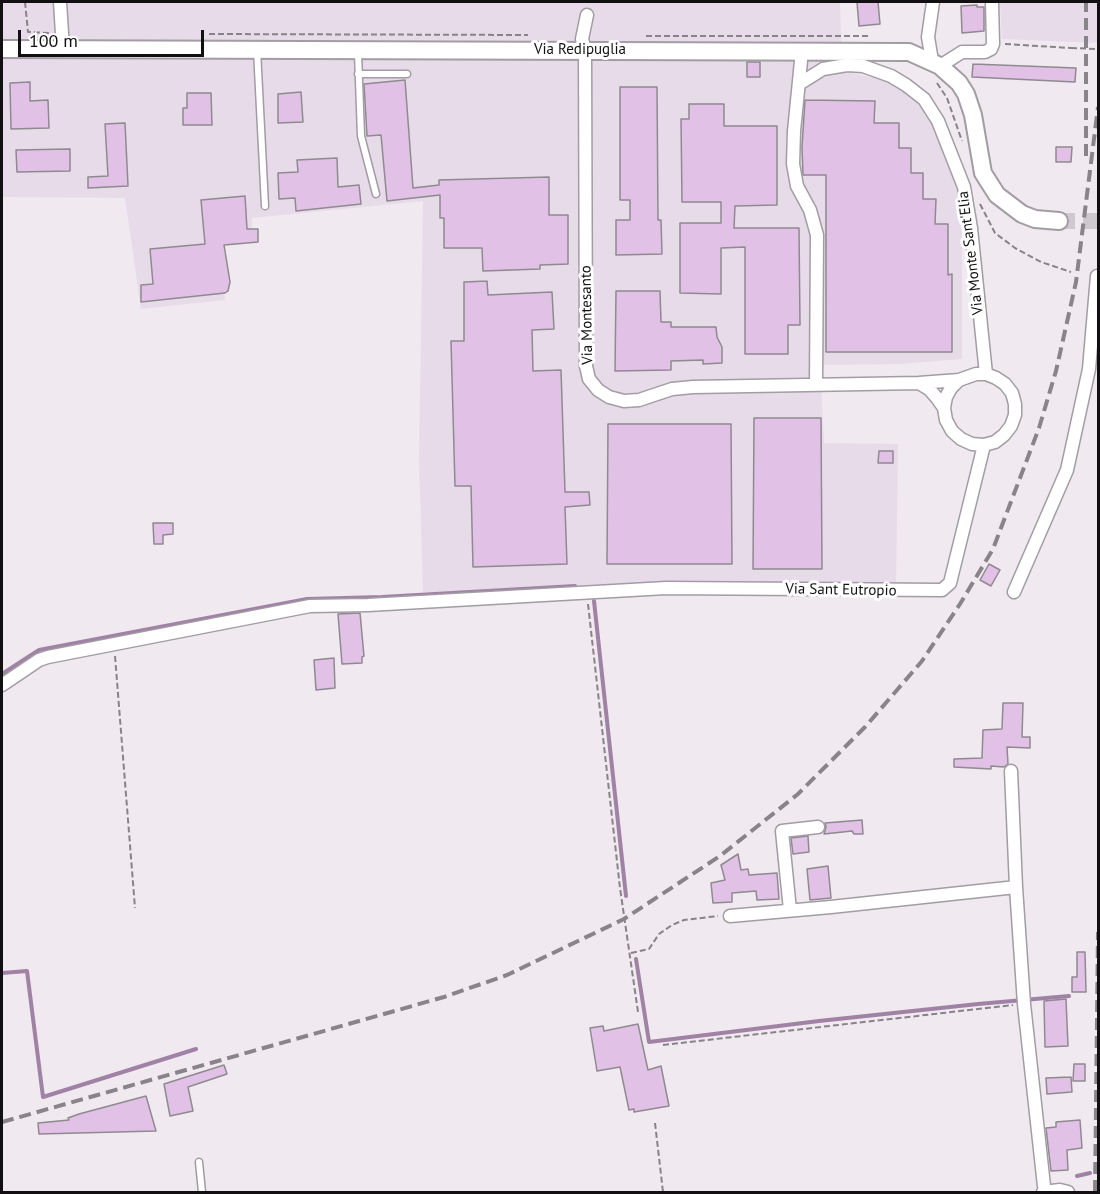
<!DOCTYPE html>
<style>
body{margin:0}
#map{position:relative;width:1100px;height:1194px;overflow:hidden;background:#f0e9f0;font-family:"PT Sans",sans-serif}
canvas{display:block}
.frame{position:absolute;inset:0;border:3px solid #110f12;pointer-events:none}
.scale{position:absolute;left:18px;top:30px;width:186px;height:27px;box-sizing:border-box;border:3px solid #110f12;border-top:0;padding-left:8px;font-size:18px;line-height:21px;white-space:nowrap;color:#110f12;-webkit-text-stroke:4px #fff;paint-order:stroke}
</style>
<div id="map">
<canvas width="1100" height="1194"></canvas>
<div class="frame"></div>
<div class="scale">100 m</div>
</div>
<script>
const ctx = document.querySelector('canvas').getContext('2d');
ctx.lineJoin = 'round';
function fill(path, color) { ctx.fillStyle = color; ctx.fill(path, 'evenodd'); }
const shape = rows => new Path2D(rows.map(r => 'M' + r).join(''));
function trace(path, color, width, dash) { ctx.strokeStyle = color; ctx.lineWidth = width; ctx.lineCap = dash ? 'butt' : 'round'; ctx.setLineDash(dash || []); ctx.stroke(path); }
function drawText(font, color, halo, rows, align = 'center') {
  ctx.font = font + ' "PT Sans",sans-serif'; ctx.lineWidth = 6; ctx.setLineDash([]); ctx.textBaseline = 'middle'; ctx.strokeStyle = halo; ctx.fillStyle = color; for (const [text, x, y, turn = 0] of rows) {
    ctx.save(); ctx.translate(x, y); ctx.rotate((+turn || 0) * Math.PI / 180); ctx.textAlign = isNaN(turn) ? turn : align; if (halo) ctx.strokeText(text, 0, 0); ctx.fillText(text, 0, 0); ctx.restore();
  }
}
const built = shape([
 [2,2,840,2,842,71,884,80,915,99,935,130,962,204,962,359,899,364,820,365,824,443,898,444,896,586,423,592,419,460,423,201,252,218,251,239,218,242,225,300,141,309,125,198,3,197,2,234],
 [1000,2,1098,2,1098,43,1002,39]
]);
const stream = shape([
 [594,601,626,896],
 [2,674,39,650,307,599,382,597,575,586],
 [636,959,649,1042,819,1021,978,1004,1069,996],
 [2,973,27,971,43,1097,196,1049],
 [1077,1176,1090,1173]
]);
const building = shape([
 [857,2,878,2,880,24,859,26,857,2],
 [977,5,977,7,984,7,984,31,962,33,961,6,977,5],
 [747,62,760,62,760,77,747,77,747,62],
 [973,64,1076,68,1075,82,972,77,973,64],
 [405,80,413,188,439,185,439,180,549,177,549,215,568,215,568,264,540,265,540,269,483,271,482,248,444,248,444,218,440,218,440,195,387,201,381,135,367,136,364,84,405,80],
 [30,82,30,101,48,100,49,128,11,129,10,83,30,82],
 [620,87,657,87,658,220,661,220,662,254,616,255,616,220,630,220,630,200,620,200,620,87],
 [301,92,303,122,278,123,278,94,301,92],
 [187,93,211,93,212,125,183,125,183,108,187,108,187,93],
 [805,100,875,101,874,123,899,123,899,148,911,148,911,173,923,173,923,199,936,199,935,224,948,224,948,275,952,274,952,352,826,352,826,175,803,175,802,147,805,100],
 [689,104,724,104,724,126,777,126,777,205,735,206,734,228,799,228,800,325,788,325,788,354,745,354,745,247,721,248,721,294,680,293,680,223,721,223,721,202,682,202,681,119,689,119,689,104],
 [125,123,128,186,88,188,88,177,108,176,105,124,125,123],
 [1056,147,1072,147,1071,162,1056,162,1056,147],
 [70,149,70,171,17,172,16,150,70,149],
 [337,158,338,187,359,185,361,204,296,211,295,198,279,199,278,173,298,172,297,160,337,158],
 [245,196,247,229,258,229,258,242,224,245,230,282,228,291,225,293,141,302,141,285,153,284,150,249,205,244,201,200,245,196],
 [487,281,488,295,552,292,554,329,532,330,533,371,561,370,565,492,589,492,590,505,565,507,567,564,473,567,471,486,455,486,451,341,464,341,464,282,487,281],
 [616,291,660,291,661,322,671,322,671,327,716,327,717,337,722,347,722,363,703,364,703,360,671,361,671,370,615,371,616,291],
 [754,418,821,418,822,569,753,569,754,418],
 [608,424,731,424,732,564,607,564,608,424],
 [879,451,893,451,893,463,878,463,879,451],
 [153,523,173,523,173,534,163,535,163,544,154,544,153,523],
 [989,564,1000,570,991,586,980,580,989,564],
 [360,613,364,656,362,657,362,663,342,664,338,614,360,613],
 [334,658,335,688,316,690,314,660,334,658],
 [1003,703,1023,703,1022,737,1030,737,1030,748,1007,747,1008,764,1004,767,991,766,991,769,954,767,954,759,982,758,983,730,1002,729,1003,703],
 [862,820,863,834,854,834,852,831,824,834,826,827,825,823,862,820],
 [808,836,809,852,793,854,791,838,808,836],
 [738,854,741,870,748,869,749,875,777,873,779,899,757,900,756,891,732,893,732,902,713,903,711,883,725,880,721,865,738,854],
 [828,866,831,898,810,900,807,869,828,866],
 [1077,952,1085,952,1086,992,1072,992,1072,977,1077,977,1077,952],
 [1066,999,1068,1046,1045,1047,1044,1001,1066,999],
 [638,1024,648,1070,661,1066,669,1106,634,1112,634,1109,629,1110,620,1067,597,1071,590,1028,603,1026,604,1031,638,1024],
 [1074,1064,1085,1064,1085,1081,1073,1081,1074,1064],
 [224,1065,227,1074,188,1087,193,1111,170,1116,164,1084,224,1065],
 [1071,1077,1072,1092,1047,1094,1046,1078,1071,1077],
 [146,1096,156,1131,39,1134,38,1123,69,1120,68,1118,79,1114,146,1096],
 [1080,1120,1082,1148,1067,1150,1068,1170,1051,1171,1046,1128,1056,1127,1056,1122,1080,1120]
]);
const secondaryTunnel = shape([
 [1059,221,1098,221]
]);
const path = shape([
 [25,2,28,32,51,33],
 [209,34,528,35],
 [646,36,869,36],
 [1005,44,1071,48],
 [937,83,947,98,962,141],
 [980,204,995,233,1015,248,1041,262,1071,272],
 [588,604,620,888,638,1012],
 [115,656,135,908],
 [631,953,649,949,659,934,672,925,684,920,718,916],
 [663,1045,1013,1005],
 [655,1123,663,1192]
]);
const lane = shape([
 [257,50,265,206],
 [358,53,361,136,376,194],
 [358,74,407,74],
 [199,1162,202,1192]
]);
const street = shape([
 [60,2,63,49],
 [587,15,582,39,585,50,586,366,589,379,598,390,609,397,624,401,639,400,672,389,693,387,919,383,959,380],
 [800,51,801,61,794,131,793,164,797,186,810,210,817,235,816,385],
 [932,61,928,37,933,2],
 [940,66,962,52,985,52,991,49,993,44,992,2],
 [799,84,823,69,847,65,863,66,891,76,906,85,924,99,938,121,964,187,971,228,986,374],
 [919,383,929,389,937,398,944,408,946,420,952,431,961,439,972,444,984,445,995,442,1004,435,1011,426,1015,415,1015,404,1012,393,1005,384,996,378,986,374,976,374,959,380,951,388,946,397,944,408],
 [1014,592,1067,470,1089,369,1097,276],
 [2,685,39,660,48,657,310,606,368,605,666,588,942,590,950,583,984,445],
 [1011,771,1016,887,1024,1004,1044,1186],
 [790,910,782,831,818,827],
 [730,916,831,907,1016,887],
 [1043,1192,1060,1190,1068,1192]
]);
const secondary = shape([
 [2,49,909,52,940,66,959,83,966,94,973,115,983,173,997,195,1022,214,1035,219,1059,221]
]);
const rail = shape([
 [1086,156,1086,2],
 [2,1122,444,997,507,975,624,919,720,856,798,794,865,727,922,661,960,604,993,549,1039,428,1056,371,1076,282,1098,107],
 [1095,1192,1098,932]
]);
const pathBridge = shape([
 [1071,48,1098,49]
]);
const streetNames = [
 ["Via Redipuglia",580,50],
 ["Via Monte Sant'Elia",971,253,-97],
 ["Via Montesanto",587,315,-91],
 ["Via Sant Eutropio",841,590,1]
];
fill(built, '#e7dbe9');
trace(stream, '#a082a5', 4);
fill(building, '#e1c1e6');
trace(building, '#8f8990', 1.5);
trace(secondaryTunnel, '#cfc8cf', 16, [16, 8]);
trace(lane, '#a29ca3', 9);
trace(street, '#a29ca3', 15);
trace(secondary, '#a29ca3', 20);
trace(path, '#888388', 2, [6, 3]);
trace(lane, '#fff', 6);
trace(street, '#fff', 12);
trace(secondary, '#fff', 16);
trace(rail, '#888489', 4, [12, 6]);
trace(pathBridge, '#888388', 2, [6, 3]);
drawText('15px', '#110f12', '#fff', streetNames);
</script>
